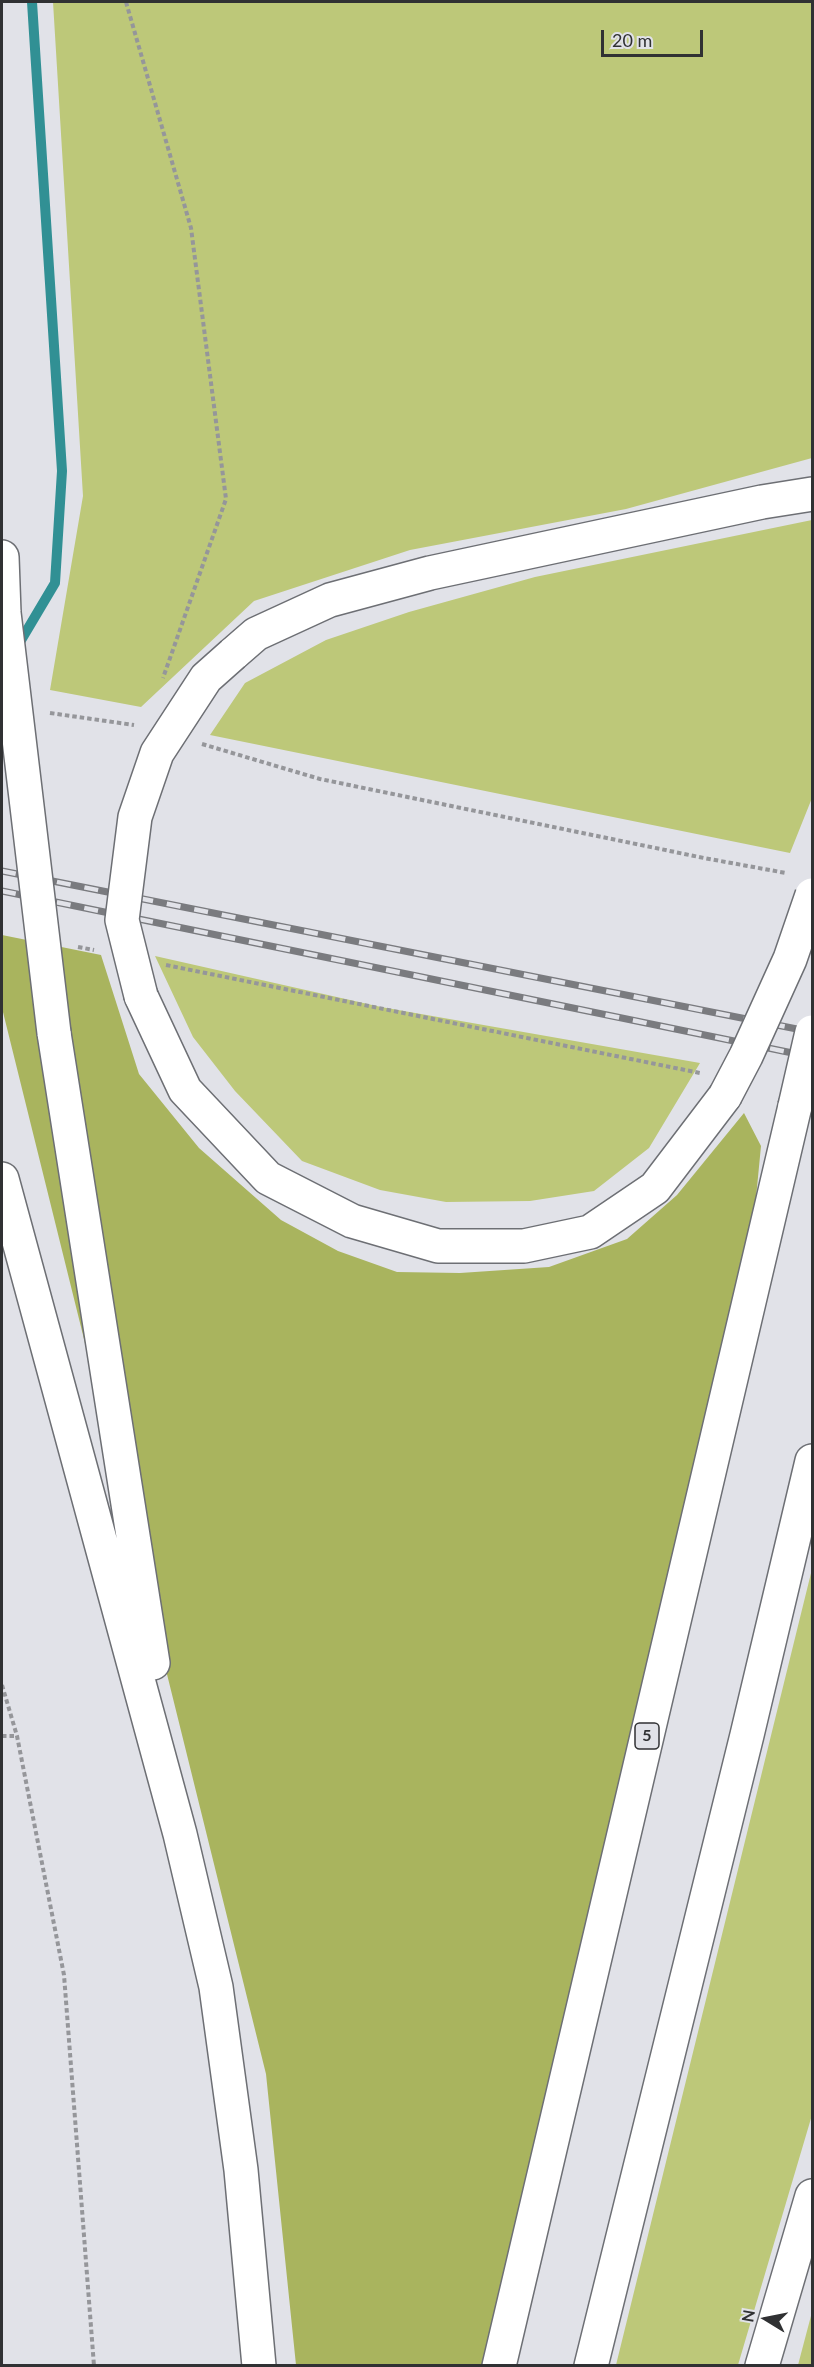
<!DOCTYPE html>
<style>
body{margin:0}
#map{position:relative;width:814px;height:2367px;overflow:hidden;background:#e1e2e8;font-family:Lato,sans-serif}
canvas{display:block}
.frame{position:absolute;inset:0;border:3px solid #303133;pointer-events:none}
.north{position:absolute;left:736px;top:2289px;width:60px;height:60px;-webkit-text-stroke:4px #e1e2e8;paint-order:stroke;rotate:280deg;font-size:16px;font-weight:700;line-height:24px;text-align:center;color:#303133}
.north::after{content:'';display:block;margin:auto;width:21px;height:27px;background:#303133;clip-path:polygon(50% 0,100% 100%,50% 72%,0 100%)}
.scale{position:absolute;left:601px;top:30px;width:102px;height:27px;box-sizing:border-box;border:3px solid #303133;border-top:0;padding-left:8px;font-size:18px;line-height:21px;white-space:nowrap;color:#303133;-webkit-text-stroke:4px #e1e2e8;paint-order:stroke}
</style>
<div id="map">
<canvas width="814" height="2367"></canvas>
<div class="frame"></div>
<div class="north">N</div>
<div class="scale">20 m</div>
</div>
<script>
const ctx = document.querySelector('canvas').getContext('2d');
ctx.lineJoin = 'round';
function fill(path, color) { ctx.fillStyle = color; ctx.fill(path, 'evenodd'); }
const shape = rows => new Path2D(rows.map(r => 'M' + r).join(''));
function trace(path, color, width, dash) { ctx.strokeStyle = color; ctx.lineWidth = width; ctx.lineCap = dash ? 'butt' : 'round'; ctx.setLineDash(dash || []); ctx.stroke(path); }
function drawText(font, color, halo, rows, align = 'center') {
  ctx.font = font + ' Lato,sans-serif'; ctx.lineWidth = 4.5; ctx.setLineDash([]); ctx.textBaseline = 'middle'; ctx.strokeStyle = halo; ctx.fillStyle = color; for (const [text, x, y, turn = 0] of rows) {
    ctx.save(); ctx.translate(x, y); ctx.rotate((+turn || 0) * Math.PI / 180); ctx.textAlign = isNaN(turn) ? turn : align; if (halo) ctx.strokeText(text, 0, 0); ctx.fillText(text, 0, 0); ctx.restore();
  }
}
const green = shape([
 [53,2,812,2,812,458,626,509,410,550,254,601,141,707,50,690,83,496],
 [812,520,812,798,790,853,210,735,245,683,326,640,409,612,535,577],
 [155,956,381,1007,700,1063,649,1148,594,1191,530,1201,446,1202,380,1190,302,1161,235,1091,193,1037],
 [812,1569,812,2115,738,2365,616,2365],
 [812,2312,812,2365,798,2365]
]);
const forest = shape([
 [2,935,101,955,139,1074,199,1148,281,1220,338,1251,397,1272,460,1273,549,1267,627,1239,677,1195,744,1113,761,1146,755,1208,571,2006,482,2365,296,2365,266,2074,2,1008]
]);
const stream = shape([
 [17,647,55,583,62,471,32,2]
]);
const path = shape([
 [126,2,191,228,226,499,163,678],
 [50,713,134,725],
 [202,744,320,779,704,858,786,873],
 [78,947,94,950],
 [166,965,700,1073],
 [2,1685,17,1736,64,1975,94,2366],
 [2,1736,17,1736]
]);
const highway = shape([
 [2,557,4,613],
 [233,654,256,634,330,600,430,573,762,502,812,494],
 [141,996,185,1090,268,1178,352,1221,438,1246,524,1246,590,1232,655,1188,725,1096],
 [54,1033,153,1663],
 [2,1179,180,1834,216,1987,241,2170,259,2366],
 [499,2366,795,1106],
 [591,2366,747,1735,812,1461],
 [762,2366,812,2196]
]);
const rail = shape([
 [2,871,812,1032],
 [2,891,812,1057]
]);
const highwayBridge = shape([
 [4,613,54,1033],
 [141,996,122,920,135,817,157,753,206,678,233,654],
 [725,1096,746,1056,790,959,812,895],
 [795,1106,812,1032]
]);
const shields = [
 [647,1736,24]
];
const shieldNames = [
 ["5",647,1736]
];
fill(green, '#bdc879');
fill(forest, '#a9b45e');
trace(stream, '#319094', 10);
trace(highway, '#6d6f74', 36);
trace(path, '#95969a', 4, [4.5, 3]);
trace(highway, '#fff', 33);
trace(rail, '#7a7b7f', 7);
trace(rail, '#e1e2e8', 4.5, [14]);
trace(highwayBridge, '#6d6f74', 36, []);
trace(highwayBridge, '#fff', 33);
for (const [x, y, w] of shields) { const box = new Path2D(); box.roundRect(x - w / 2, y - 13, w, 26, 4.5); ctx.fillStyle = '#e1e2e8'; ctx.fill(box); trace(box, '#303133', 1.5); }
drawText('bold 16px', '#303133', null, shieldNames);
</script>
